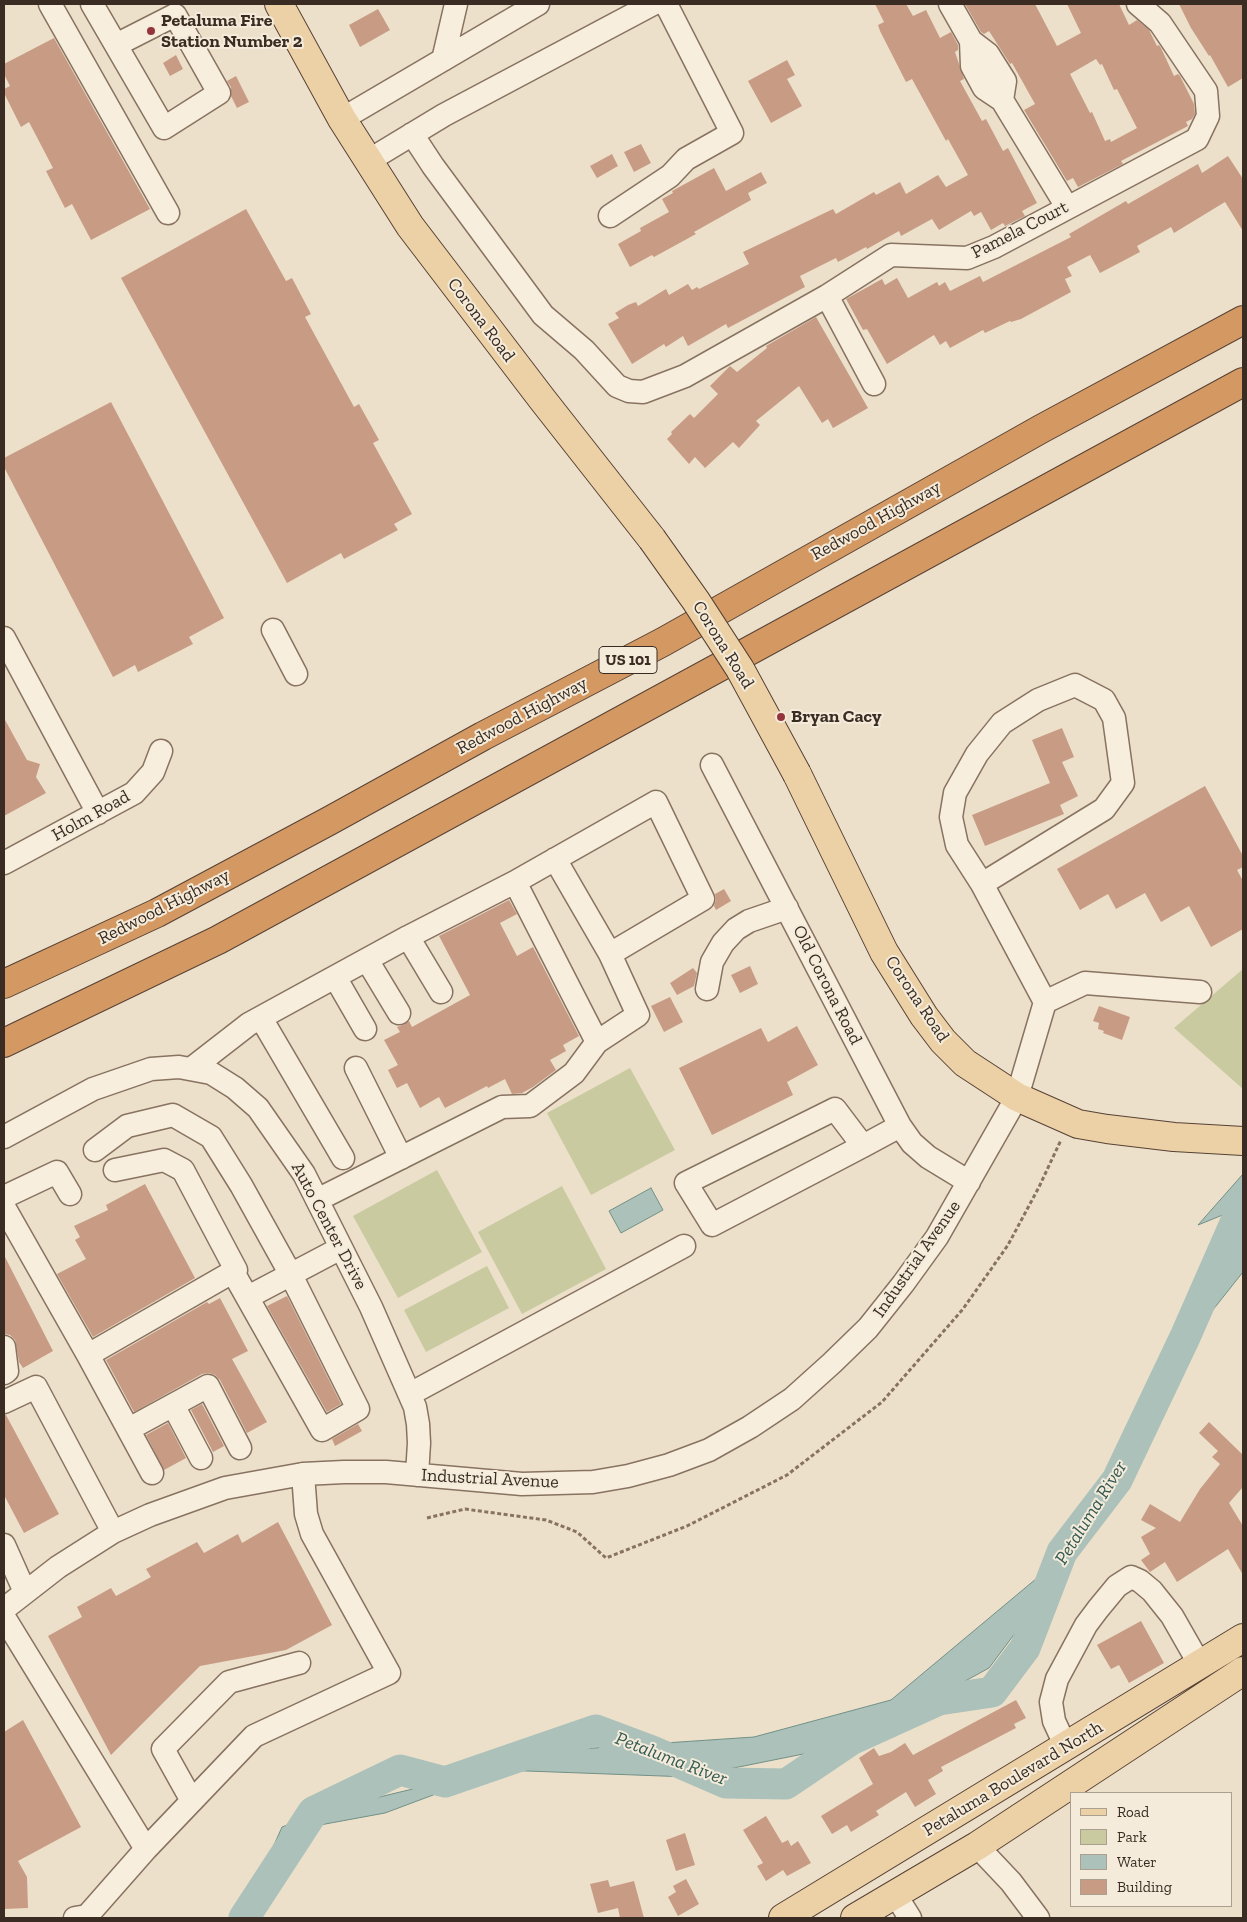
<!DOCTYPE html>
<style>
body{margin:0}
#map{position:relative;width:1247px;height:1922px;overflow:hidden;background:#ece0cb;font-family:"Zilla Slab",serif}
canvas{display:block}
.frame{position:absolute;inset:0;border:5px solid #3a2c22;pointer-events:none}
.legend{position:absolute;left:1070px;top:1792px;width:162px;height:115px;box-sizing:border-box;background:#f4ebda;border:1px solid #aa9f90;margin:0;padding:6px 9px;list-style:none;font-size:15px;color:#3a2c22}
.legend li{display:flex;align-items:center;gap:10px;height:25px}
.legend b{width:25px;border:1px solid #aa9f90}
</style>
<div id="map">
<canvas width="1247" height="1922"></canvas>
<div class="frame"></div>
<ul class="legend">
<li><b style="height:6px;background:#ecd1a7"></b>Road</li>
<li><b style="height:14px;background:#c9ca9f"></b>Park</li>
<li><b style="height:14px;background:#abc1b9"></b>Water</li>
<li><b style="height:14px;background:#c89b84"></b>Building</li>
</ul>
</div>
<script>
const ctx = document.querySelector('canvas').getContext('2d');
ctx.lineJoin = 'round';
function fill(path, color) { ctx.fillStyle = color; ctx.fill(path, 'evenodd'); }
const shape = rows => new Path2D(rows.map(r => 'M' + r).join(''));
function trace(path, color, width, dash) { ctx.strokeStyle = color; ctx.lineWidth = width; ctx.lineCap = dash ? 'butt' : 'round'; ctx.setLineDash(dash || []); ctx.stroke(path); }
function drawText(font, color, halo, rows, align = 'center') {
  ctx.font = font + ' "Zilla Slab",serif'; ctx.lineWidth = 4; ctx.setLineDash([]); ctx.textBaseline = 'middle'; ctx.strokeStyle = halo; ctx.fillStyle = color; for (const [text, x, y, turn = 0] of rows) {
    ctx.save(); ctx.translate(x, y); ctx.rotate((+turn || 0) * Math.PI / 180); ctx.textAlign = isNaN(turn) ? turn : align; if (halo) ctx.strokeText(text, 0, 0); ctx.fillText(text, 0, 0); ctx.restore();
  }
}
const green = shape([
 [1243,969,1243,1089,1174,1028],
 [630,1068,675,1150,591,1195,547,1113],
 [437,1170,482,1252,398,1298,353,1216],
 [562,1186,606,1269,522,1314,478,1232],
 [487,1266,509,1308,426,1352,404,1310]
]);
const water = shape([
 [1243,1174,1243,1197,1230,1212,1198,1225,1243,1174],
 [651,1188,663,1210,621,1233,609,1211,651,1188],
 [1243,1233,1243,1272,1177,1355,1081,1545,989,1668,848,1745,689,1777,500,1770,385,1813,309,1827,244,1918,232,1918,257,1883,282,1827,329,1809,417,1788,478,1759,605,1747,754,1737,891,1700,1049,1568,1117,1459,1205,1276,1243,1233]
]);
const river = shape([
 [244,1918,313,1812,400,1770,445,1782,596,1730,652,1751,726,1783,786,1784,851,1740,939,1700,992,1692,1025,1648,1062,1552,1117,1480,1185,1337,1243,1205]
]);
const building = shape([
 [875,4,906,4,913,16,926,10,940,38,951,32,958,45,958,50,955,52,964,79,960,81,982,121,986,119,1003,151,1008,148,1037,203,1022,211,1025,216,1005,226,1003,223,991,230,981,212,974,216,971,211,939,230,932,219,901,236,899,231,867,249,866,247,838,262,836,258,800,276,805,287,728,328,726,324,688,346,683,336,666,347,664,344,632,364,608,324,619,318,615,313,628,305,636,302,638,306,666,289,669,295,688,284,692,290,697,287,699,289,749,264,743,252,833,209,836,214,874,192,876,195,900,182,906,194,938,175,946,187,968,175,948,139,946,141,912,79,906,82,880,31,878,25,884,22],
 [965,4,1035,4,1057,46,1081,33,1067,4,1119,4,1129,25,1137,20,1149,30,1157,46,1159,45,1161,48,1174,76,1178,74,1180,76,1194,104,1195,114,1192,119,1186,122,1188,126,1121,161,1123,164,1078,187,1073,178,1067,181,1024,110,1035,104,1012,63,1010,64,989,31,984,34,981,32],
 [1096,59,1100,65,1102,64,1114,90,1117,89,1137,128,1111,142,1110,139,1105,141,1092,112,1090,113,1070,74],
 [1179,4,1243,4,1243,78,1228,87,1210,55,1209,56,1191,28],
 [378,9,390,30,360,47,349,25],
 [54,38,150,209,91,240,72,204,65,208,46,171,53,168,29,122,21,127,4,93,4,89,10,86,4,74,4,64],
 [176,55,183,69,170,76,163,63],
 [787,60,795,75,787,79,802,106,771,123,748,81],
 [236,76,249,102,237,108,231,96,231,87,227,81],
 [641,144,651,163,634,172,624,152],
 [612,154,618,166,597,178,590,166],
 [1228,156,1243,179,1243,231,1225,202,1174,233,1171,227,1137,246,1140,252,1100,273,1090,255,1067,267,1072,276,1065,279,1071,292,1021,319,1011,322,1010,321,985,333,983,330,950,348,946,341,940,345,934,335,887,364,867,329,863,330,846,299,882,279,885,285,897,278,908,298,937,282,939,286,945,282,950,291,980,276,983,282,1071,237,1069,234,1126,201,1128,204,1198,164,1202,173],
 [714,168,726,191,761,172,767,183,748,193,751,200,694,232,696,234,654,257,652,255,630,267,618,244,641,231,640,228,669,212,662,199,673,193,672,191],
 [246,209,286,281,292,278,311,314,305,317,354,407,359,404,379,440,373,443,412,514,394,524,398,530,344,559,341,553,287,583,121,278],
 [816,317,868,408,833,428,828,419,822,423,799,386,756,421,760,425,739,448,733,442,705,468,695,457,689,464,667,439,672,434,671,432,690,414,694,418,718,394,710,386,730,366,737,372,767,348,766,346],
 [111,402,224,618,189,637,193,644,138,672,135,665,113,677,4,467,4,458],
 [4,718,27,760,40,764,36,777,46,793,4,816],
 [1062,728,1074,757,1062,762,1078,796,1060,805,1064,814,985,846,972,815,1050,783,1032,740],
 [1205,786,1243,856,1243,867,1237,870,1243,881,1243,929,1211,947,1189,906,1161,922,1145,893,1116,909,1108,894,1080,910,1057,869],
 [724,889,731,901,716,910,714,906,716,900,715,894],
 [509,900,517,914,500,923,517,956,533,947,579,1036,563,1045,566,1051,550,1060,556,1070,533,1087,522,1093,512,1094,505,1079,488,1088,487,1086,445,1108,439,1097,420,1108,407,1083,397,1088,388,1070,398,1065,384,1040,400,1032,397,1027,400,1026,409,1021,412,1027,470,995,439,936],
 [750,966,758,984,740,993,731,975],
 [693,968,697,973,694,986,677,995,670,983],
 [670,997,683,1022,664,1032,651,1006],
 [1099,1006,1130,1017,1122,1040,1103,1033,1104,1031,1098,1029,1099,1023,1093,1021],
 [797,1026,818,1065,787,1082,793,1095,712,1135,679,1068,761,1028,768,1042],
 [145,1184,195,1278,93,1337,57,1274,86,1259,75,1240,80,1237,74,1226,108,1210,106,1205],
 [4,1255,53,1351,23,1368,19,1362,15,1340,10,1335,4,1334],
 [287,1296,341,1404,327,1412,267,1306],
 [220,1298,248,1351,232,1359,267,1422,247,1433,220,1380,215,1375,209,1373,202,1374,134,1412,106,1360,207,1302,209,1304],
 [202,1404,224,1446,213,1452,191,1410],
 [4,1415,6,1415,59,1514,24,1533,4,1495],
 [1209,1422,1243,1455,1243,1487,1229,1503,1243,1526,1243,1575,1228,1549,1177,1582,1165,1562,1150,1572,1141,1560,1150,1554,1141,1537,1156,1528,1141,1520,1150,1504,1180,1522,1200,1489,1220,1464,1212,1457,1218,1451,1199,1433],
 [168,1423,186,1458,164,1470,146,1435],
 [358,1424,362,1431,335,1446,332,1439],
 [278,1522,332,1625,286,1650,200,1666,111,1755,48,1636,82,1617,77,1607,111,1588,116,1596,151,1577,146,1569,197,1542,204,1553,238,1534,242,1543],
 [1141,1621,1164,1663,1129,1683,1119,1665,1111,1669,1097,1645],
 [1016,1700,1026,1718,1014,1724,1016,1728,941,1767,943,1771,928,1780,936,1794,915,1807,906,1792,876,1811,879,1815,851,1832,847,1825,832,1834,821,1816,873,1784,859,1758,874,1748,879,1756,891,1752,905,1743,913,1755],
 [23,1720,81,1827,18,1861,27,1877,28,1908,4,1909,4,1732],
 [766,1816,782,1843,788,1840,791,1846,798,1841,811,1863,787,1876,783,1870,766,1881,757,1866,763,1863,743,1830],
 [685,1833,695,1865,676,1871,666,1840],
 [686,1879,699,1904,678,1916,668,1897,676,1892,673,1886],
 [608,1880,610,1887,634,1881,644,1918,620,1918,618,1908,598,1913,590,1884]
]);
const path = shape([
 [427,1518,465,1509,546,1520,577,1532,606,1558,687,1526,787,1475,882,1402,963,1309,1008,1245,1039,1187,1061,1140]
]);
const minor = shape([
 [50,4,168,213],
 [92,4,164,128,219,93,175,15,116,45],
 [950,4,971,41,988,54,1005,81,1002,100],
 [971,41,972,66,984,88,1002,100,1067,207],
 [443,60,456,4],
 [342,119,538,4],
 [412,134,433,166,543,315,584,350,617,386,629,391,643,392,685,376,827,296,891,255,967,258,994,247,1197,139,1208,116,1206,91,1160,23,1138,4],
 [368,161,444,115,653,4],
 [610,216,670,176,686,159,732,133,666,4],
 [827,296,874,384],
 [273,630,296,674],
 [4,638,98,813],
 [712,765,900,1126,912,1143,928,1157,969,1182],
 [555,859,610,954],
 [4,863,134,793,153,772,161,751],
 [408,937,515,882],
 [367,960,399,1013],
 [335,977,365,1029],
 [707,989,712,962,723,943,736,929,749,921,787,908],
 [1045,1002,1085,983,1200,992],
 [261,1018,343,1158],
 [356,1068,401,1158],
 [191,1069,249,1024,408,937,441,992],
 [4,1137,93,1089,151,1069,179,1067,211,1073,235,1088,258,1108,304,1174,371,1307,415,1407,418,1424,419,1443,417,1475],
 [863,1146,835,1109,686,1183,712,1225,863,1146,900,1126],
 [95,1150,127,1126,173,1115,211,1137,241,1185,291,1275,358,1409,322,1430,233,1272],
 [4,1197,57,1172,70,1194],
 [317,1200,502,1107,530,1106,574,1073,597,1042,638,1015,610,954,703,899,656,802,515,882,597,1042],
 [4,1207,88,1355,152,1473],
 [248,1297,341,1248],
 [4,1347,7,1371,4,1373],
 [88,1355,236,1270,183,1170,164,1160,115,1170],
 [410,1394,684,1246],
 [4,1402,36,1387,113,1532],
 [173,1405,201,1458],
 [129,1429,208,1386,240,1448],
 [4,1545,25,1592],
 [4,1609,58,1567,113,1532,150,1515,225,1488,303,1474,344,1472,386,1472,522,1484,593,1482,628,1476,669,1465,709,1450,750,1427,792,1399,832,1363,868,1328,903,1284,937,1237,1017,1097,1045,1002,982,884,1104,809,1123,783,1114,718,1104,700,1075,685,1038,700,1002,723,977,754,955,793,951,817,957,845,982,884],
 [4,1617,146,1849],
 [1066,1747,1054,1721,1051,1702,1057,1679,1086,1625,1098,1609,1117,1586,1131,1577,1140,1581,1152,1591,1172,1616,1200,1665],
 [192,1801,163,1749,229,1682,299,1663],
 [977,1846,1011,1882,1038,1918],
 [895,1894,910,1918],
 [75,1918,87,1916,146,1849,254,1736,389,1673,312,1534,306,1514,303,1474]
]);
const major = shape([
 [279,4,342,119,410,226,542,399,652,539],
 [797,774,884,952,924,1016,943,1041,965,1063,1017,1097,1078,1124,1107,1129,1174,1137,1243,1141],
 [783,1918,1243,1638],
 [855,1918,977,1846,1243,1671]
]);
const highway = shape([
 [4,984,157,913,329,821,483,736,663,642,1041,429,1243,320],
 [4,1043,218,940,1243,382]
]);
const majorBridge = shape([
 [652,539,696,601,740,669,797,774]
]);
const markers = [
 [151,31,5,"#94343c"],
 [781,717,5,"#94343c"]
];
const shields = [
 [628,660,58]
];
const shieldNames = [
 ["US 101",628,660]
];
const poiNames = [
 ["Petaluma Fire",161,21],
 ["Station Number 2",161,42],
 ["Bryan Cacy",791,717]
];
const streetNames = [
 ["Pamela Court",1020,230,-27],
 ["Corona Road",481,320,53],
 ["Redwood Highway",876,521,-29],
 ["Corona Road",723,645,58],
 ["Redwood Highway",522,716,-28],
 ["Holm Road",91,816,-29],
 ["Redwood Highway",164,907,-27],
 ["Old Corona Road",827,985,63],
 ["Corona Road",917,999,56],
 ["Auto Center Drive",329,1226,62],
 ["Industrial Avenue",917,1259,-55],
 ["Industrial Avenue",490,1479,3],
 ["Petaluma Boulevard North",1013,1779,-31]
];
const waterNames = [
 ["Petaluma River",1091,1513,-58],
 ["Petaluma River",671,1759,21]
];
fill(green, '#c9ca9f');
fill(water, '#abc1b9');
trace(water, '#729086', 1);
trace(river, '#abc1b9', 31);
fill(building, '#c89b84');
trace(minor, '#887260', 25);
trace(major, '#574134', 30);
trace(highway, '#574134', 30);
trace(path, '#887260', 3, [4, 2.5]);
trace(minor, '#f7eede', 22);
trace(major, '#ecd1a7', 28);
trace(highway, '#d49963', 28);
trace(majorBridge, '#574134', 30, []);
trace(majorBridge, '#ecd1a7', 28);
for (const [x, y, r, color] of markers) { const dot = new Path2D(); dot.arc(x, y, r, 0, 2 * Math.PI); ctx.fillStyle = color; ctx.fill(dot); trace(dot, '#f4ebda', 2); }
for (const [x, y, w] of shields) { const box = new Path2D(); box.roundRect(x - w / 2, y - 13.5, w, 27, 4); ctx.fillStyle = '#f4ebda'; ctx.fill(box); trace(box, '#3a2c22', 1); }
drawText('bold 16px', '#3a2c22', null, shieldNames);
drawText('bold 18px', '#3a2c22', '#f4ebda', poiNames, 'left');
drawText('18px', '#3a2c22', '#f4ebda', streetNames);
drawText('italic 19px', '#335953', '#f4ebda', waterNames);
</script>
